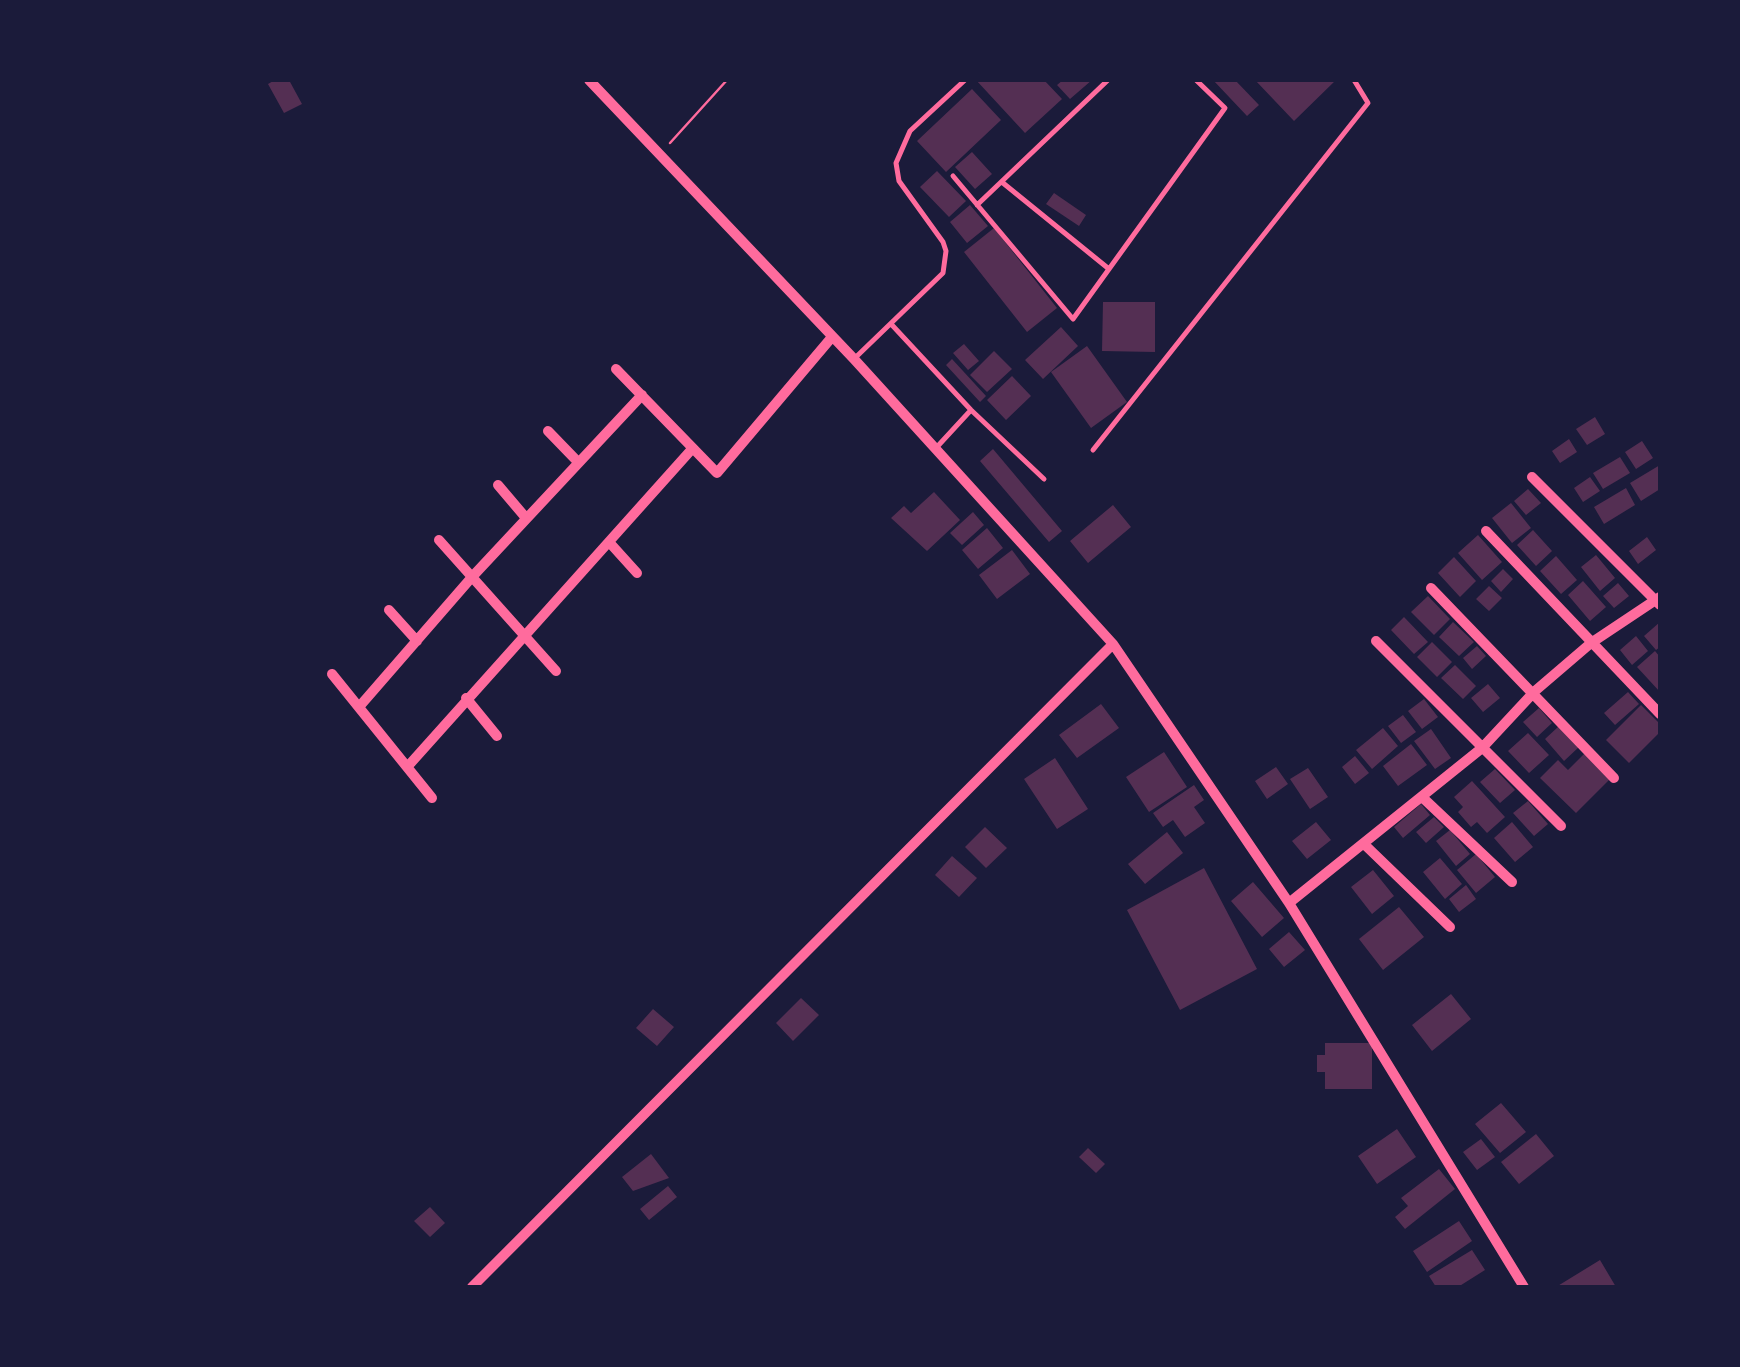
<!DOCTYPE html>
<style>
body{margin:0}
#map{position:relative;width:1740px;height:1367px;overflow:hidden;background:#1b1b3a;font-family:Karla,sans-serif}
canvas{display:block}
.frame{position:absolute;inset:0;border:82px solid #1b1b3a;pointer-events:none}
</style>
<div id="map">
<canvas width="1740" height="1367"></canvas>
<div class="frame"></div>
</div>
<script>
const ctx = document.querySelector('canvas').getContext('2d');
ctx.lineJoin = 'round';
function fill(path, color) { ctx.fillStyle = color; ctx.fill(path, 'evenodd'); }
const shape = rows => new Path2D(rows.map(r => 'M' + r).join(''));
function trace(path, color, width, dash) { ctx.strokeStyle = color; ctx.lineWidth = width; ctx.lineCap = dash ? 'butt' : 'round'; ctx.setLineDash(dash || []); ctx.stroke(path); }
const building = shape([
 [275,80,289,80,302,104,284,113,268,84],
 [976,80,1044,80,1062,99,1025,133],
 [1063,80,1092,80,1070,99,1057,85],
 [1213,80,1235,80,1259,105,1247,116],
 [1255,80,1336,80,1294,121],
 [972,89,1001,120,946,172,917,141],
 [972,152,992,174,975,189,955,167],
 [937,171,966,201,949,217,920,187],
 [1054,193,1086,215,1079,226,1046,204],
 [970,205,988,226,967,243,950,222],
 [994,228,1057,308,1027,332,964,252],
 [1103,302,1155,302,1155,352,1102,351],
 [1061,327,1078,346,1043,379,1025,360],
 [964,344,979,361,968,370,953,353],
 [1087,346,1127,402,1091,428,1051,372],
 [994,351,1012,369,987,392,970,375],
 [952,359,986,396,980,402,946,365],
 [1012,376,1031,396,1006,420,987,400],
 [1595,417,1605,434,1587,445,1576,429],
 [1569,439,1577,452,1560,463,1552,451],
 [1642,441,1653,458,1636,469,1625,452],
 [993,449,1062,531,1049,542,980,461],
 [1620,457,1630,473,1603,489,1593,473],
 [1660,465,1660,489,1641,501,1630,483],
 [1590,477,1600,491,1583,502,1574,488],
 [1626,488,1635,505,1604,524,1594,507],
 [1528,489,1541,503,1526,515,1514,501],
 [934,492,960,520,927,551,891,518,904,506,911,513],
 [1511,503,1531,528,1512,543,1492,518],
 [1113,505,1131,527,1088,563,1070,541],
 [973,512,984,525,962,545,950,533],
 [987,528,1003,548,978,569,962,550],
 [1533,530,1552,551,1536,566,1517,545],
 [1478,535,1502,562,1482,580,1458,553],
 [1647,537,1656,550,1638,564,1629,551],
 [1012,550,1030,574,997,599,979,575],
 [1596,555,1615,578,1600,591,1581,567],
 [1556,556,1577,580,1561,594,1540,571],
 [1454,557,1476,581,1460,597,1438,573],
 [1503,569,1513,579,1501,592,1491,581],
 [1583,581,1606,607,1590,621,1568,595],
 [1618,583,1629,596,1614,608,1603,596],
 [1489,586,1502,598,1489,611,1476,599],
 [1428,596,1450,619,1434,635,1411,612],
 [1404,617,1428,642,1414,654,1391,630],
 [1453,622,1474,642,1459,656,1439,637],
 [1660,622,1660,647,1656,650,1644,636],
 [1636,636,1648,651,1632,665,1620,650],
 [1432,642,1452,662,1437,677,1417,657],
 [1477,646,1486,656,1472,669,1463,658],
 [1655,651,1660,657,1660,692,1637,667],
 [1455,665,1476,686,1463,699,1441,678],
 [1488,684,1500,698,1483,712,1471,698],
 [1628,692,1639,704,1615,725,1604,713],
 [1424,699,1438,717,1422,729,1408,711],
 [1101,704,1119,728,1077,758,1059,735],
 [1641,705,1660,724,1660,732,1629,763,1606,740],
 [1539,708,1552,723,1537,737,1523,722],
 [1403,715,1416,732,1401,743,1388,726],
 [1559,726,1579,747,1564,761,1545,739],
 [1383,728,1398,746,1372,769,1356,750],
 [1431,729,1451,758,1435,769,1414,741],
 [1528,733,1549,755,1529,773,1508,751],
 [1411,744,1427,765,1398,786,1383,766],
 [1164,752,1187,787,1149,812,1126,777],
 [1585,753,1611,778,1576,813,1540,778,1558,760,1568,770],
 [1355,756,1369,773,1355,784,1342,767],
 [1055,758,1088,809,1057,829,1024,779],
 [1276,767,1288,784,1267,799,1255,781],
 [1308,768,1328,797,1310,809,1290,779],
 [1495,769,1515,790,1500,803,1480,782],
 [1472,781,1505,817,1487,833,1477,822,1471,827,1458,812,1463,807,1454,797],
 [1194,785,1204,800,1194,807,1205,823,1185,837,1173,820,1163,827,1153,813],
 [1528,801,1548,824,1534,836,1513,813],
 [1421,804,1430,815,1403,838,1394,827],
 [1434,817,1444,827,1426,843,1416,832],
 [1316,822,1331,840,1307,859,1292,841],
 [1512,822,1533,847,1515,862,1494,838],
 [985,827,1007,848,986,868,965,847],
 [1450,830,1470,854,1456,866,1436,841],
 [1167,832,1183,853,1145,884,1128,864],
 [1476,854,1495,877,1476,893,1457,870],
 [952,856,977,878,959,897,935,875],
 [1440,858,1462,884,1445,899,1423,872],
 [1204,868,1257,969,1180,1010,1127,910],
 [1373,870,1394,896,1372,914,1351,887],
 [1253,882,1284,918,1262,937,1231,901],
 [1466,885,1476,899,1459,912,1449,899],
 [1399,907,1424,937,1383,970,1359,939],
 [1289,932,1305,950,1284,967,1269,949],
 [1451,994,1471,1019,1432,1051,1412,1025],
 [801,998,819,1015,793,1041,776,1023],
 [653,1009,674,1027,657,1046,636,1028],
 [1325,1043,1372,1043,1372,1089,1325,1089,1325,1072,1317,1072,1317,1055,1325,1055],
 [1501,1103,1526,1132,1500,1153,1475,1124],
 [1397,1129,1416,1157,1377,1184,1358,1156],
 [1536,1134,1554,1156,1519,1184,1501,1162],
 [1481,1139,1495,1157,1477,1170,1463,1152],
 [1088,1148,1105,1164,1096,1173,1079,1157],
 [651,1154,669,1178,633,1191,622,1177],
 [1439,1169,1455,1189,1405,1229,1395,1217,1408,1206,1401,1198],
 [668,1186,677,1197,649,1220,640,1209],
 [430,1207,445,1223,430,1237,414,1221],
 [1459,1221,1472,1241,1427,1272,1413,1251],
 [1472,1250,1485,1270,1458,1287,1436,1287,1429,1276],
 [1600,1260,1616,1287,1556,1287]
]);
const path = shape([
 [670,143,727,80]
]);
const service = shape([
 [953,176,1073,319,1225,108,1196,80],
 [1003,183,1109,269],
 [977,205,1108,80],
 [892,325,971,410,1044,479],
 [856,357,943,273,946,251,943,242,899,181,896,163,910,131,965,80],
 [936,448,971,410],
 [1093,450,1368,103,1354,80]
]);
const minor = shape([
 [589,80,854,359,1113,644,1289,903,1524,1287],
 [616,369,717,473,832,337],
 [548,431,578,462],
 [1532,477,1660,605],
 [498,485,526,518],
 [1486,531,1660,714],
 [439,540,556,671],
 [609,542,637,573],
 [1431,588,1614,778],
 [389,610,417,641],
 [1376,641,1561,826],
 [332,674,432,798],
 [466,698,497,736],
 [359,707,472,577,642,395],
 [409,765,692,449],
 [1422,797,1512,882],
 [1365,845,1450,927],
 [1289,903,1482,748,1535,691,1591,643,1660,597],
 [472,1287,1113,644]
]);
fill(building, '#542f53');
trace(path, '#ff6b9d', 2.5);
trace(service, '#ff6b9d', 5);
trace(minor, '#ff6b9d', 10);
</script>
